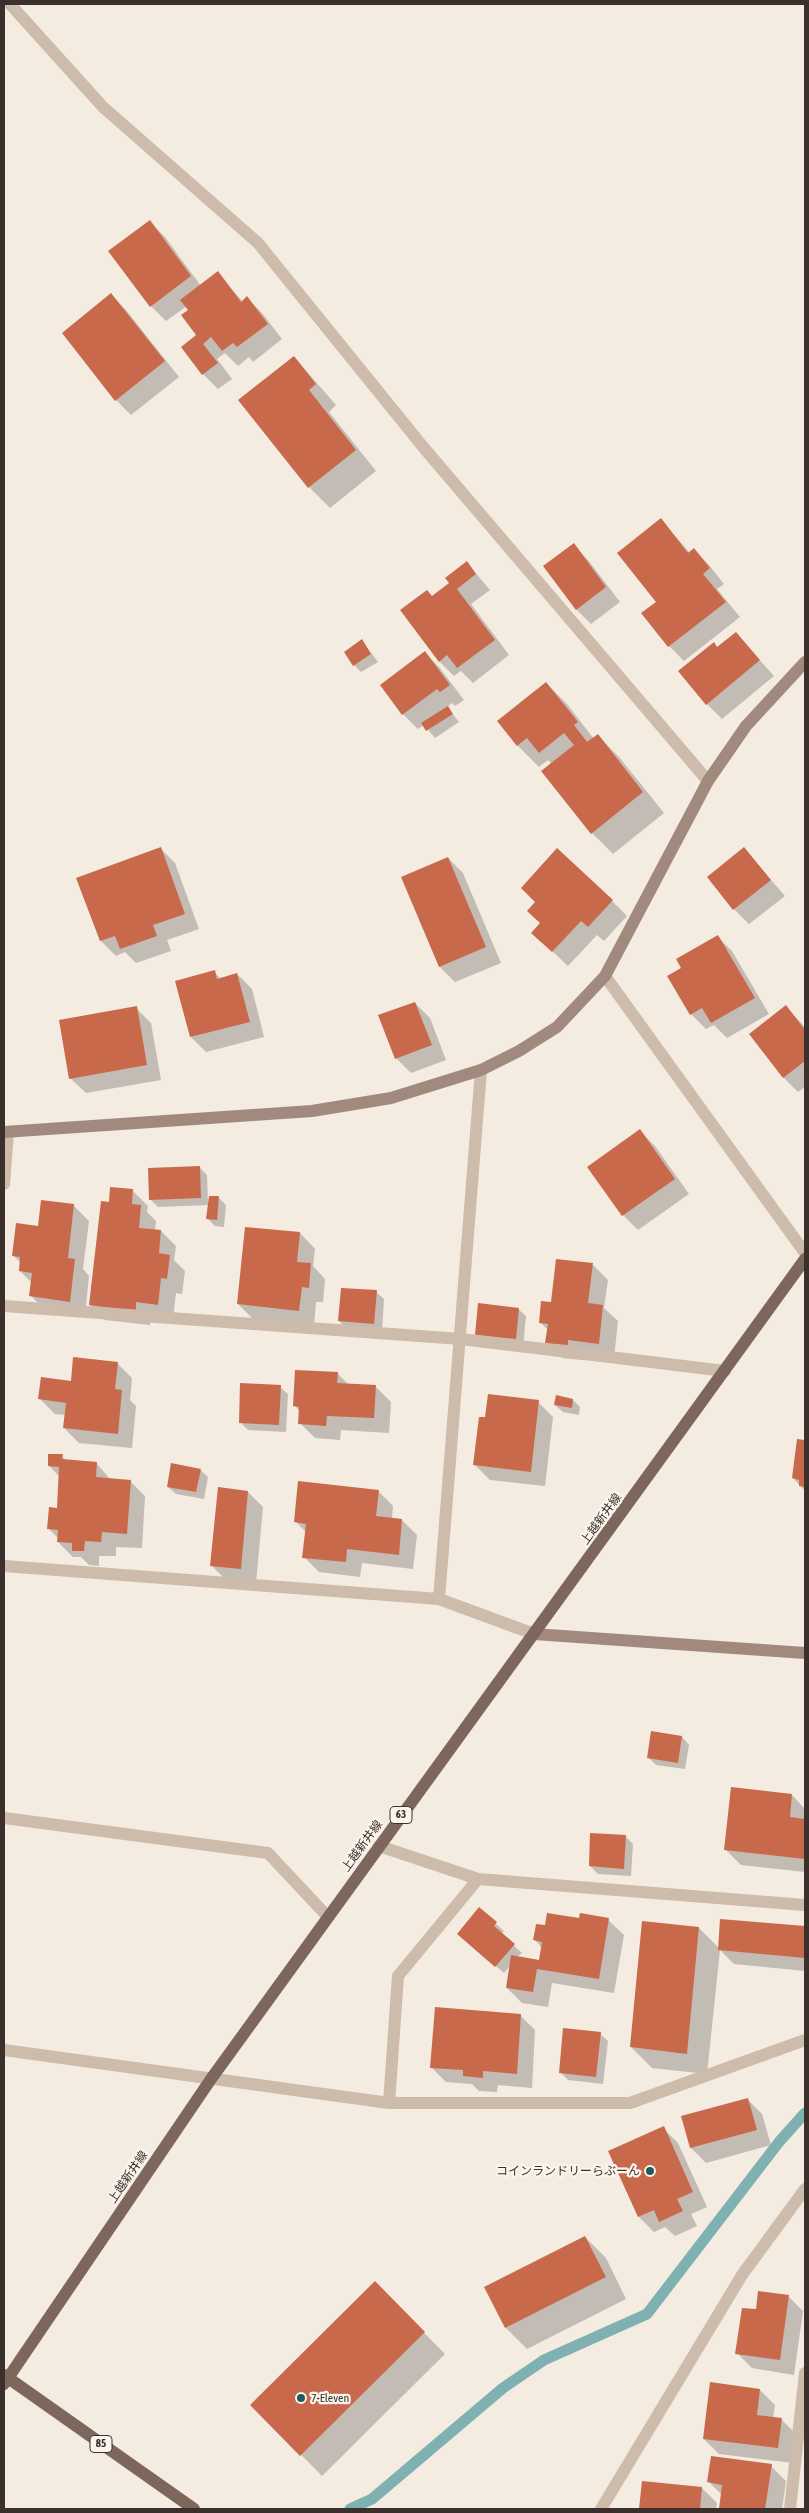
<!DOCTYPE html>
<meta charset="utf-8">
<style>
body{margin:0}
#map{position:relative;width:809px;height:2513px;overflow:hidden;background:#f4ebe1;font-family:"Asap Condensed",sans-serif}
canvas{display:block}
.frame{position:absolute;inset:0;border:5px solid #3b302b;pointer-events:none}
</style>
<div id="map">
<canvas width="809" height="2513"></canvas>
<div class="frame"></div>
</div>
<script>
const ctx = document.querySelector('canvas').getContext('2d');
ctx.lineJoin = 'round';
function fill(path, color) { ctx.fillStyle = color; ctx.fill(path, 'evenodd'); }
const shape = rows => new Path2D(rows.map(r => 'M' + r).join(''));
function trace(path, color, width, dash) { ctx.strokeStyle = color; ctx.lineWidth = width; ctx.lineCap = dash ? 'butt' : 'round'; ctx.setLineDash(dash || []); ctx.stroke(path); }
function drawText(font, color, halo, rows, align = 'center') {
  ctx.font = font + ' "Asap Condensed","Noto Sans JP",sans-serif'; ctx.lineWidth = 4.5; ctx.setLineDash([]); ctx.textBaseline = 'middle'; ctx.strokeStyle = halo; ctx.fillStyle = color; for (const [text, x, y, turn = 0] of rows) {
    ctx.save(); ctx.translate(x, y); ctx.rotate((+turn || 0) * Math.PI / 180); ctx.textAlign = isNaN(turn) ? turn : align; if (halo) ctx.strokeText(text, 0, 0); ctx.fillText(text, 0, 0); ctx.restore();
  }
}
const shadow = shape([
 [150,222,165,237,201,286,218,273,243,302,247,298,262,313,282,339,253,362,249,357,238,366,225,353,217,359,232,379,218,389,203,374,198,335,187,306,166,321,151,306],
 [111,295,126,310,179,377,131,415,116,400],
 [294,357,336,405,329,412,376,471,330,508,309,487],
 [661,520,690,553,694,550,709,565,724,584,717,589,740,617,684,661,669,646,657,602],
 [573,545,588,560,620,602,591,624,576,609],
 [467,563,490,590,471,604,509,655,473,683,461,671,454,676,439,661,432,597,451,584],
 [736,634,774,676,722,719,707,704,718,648],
 [362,641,378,662,361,672,354,665],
 [424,652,439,667,464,700,455,706,452,703,447,707,459,722,435,738,424,725,418,729,403,714],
 [546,683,567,704,594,739,598,736,619,757,664,813,613,854,592,833,552,764,548,760,539,767,518,746,499,721],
 [160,848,175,863,199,929,167,940,171,951,136,963,125,952,116,956,101,941],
 [744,849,785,896,749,924,734,909],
 [448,858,463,873,501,963,455,982,440,967,403,877],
 [612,901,627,916,604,941,597,935,568,966,533,933],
 [717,936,732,951,769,1014,727,1038,714,1025,706,1029,691,1014,683,968],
 [214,972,221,979,237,974,252,989,264,1037,206,1052,191,1037],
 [415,1003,430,1018,446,1060,411,1073,396,1058],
 [786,1007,805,1027,805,1087,798,1092,783,1077],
 [136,1008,151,1023,161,1080,86,1093,70,1078],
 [640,1131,655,1146,689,1194,638,1230,623,1215],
 [199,1167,207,1175,208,1203,219,1198,226,1205,224,1227,215,1226,208,1219,209,1205,158,1207,150,1199],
 [133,1191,148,1206,147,1212,156,1221,155,1230,161,1231,176,1246,174,1260,185,1271,182,1294,176,1293,173,1319,151,1316,150,1325,105,1320,90,1305],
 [74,1206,89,1221,83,1269,89,1276,85,1316,46,1311,31,1296,32,1283,20,1271,21,1263,14,1256,39,1228],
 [300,1233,315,1249,313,1266,325,1279,323,1302,316,1302,314,1325,253,1319,238,1304],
 [593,1265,608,1280,604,1308,618,1321,614,1358,582,1360,562,1358,547,1343,548,1330,540,1322,552,1304],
 [376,1292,384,1299,382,1331,347,1329,339,1321],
 [518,1309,526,1316,523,1346,484,1342],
 [117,1363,132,1378,130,1400,136,1406,132,1448,79,1443,64,1428,66,1415,55,1414,40,1399],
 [337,1373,349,1385,376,1387,391,1402,389,1433,341,1430,340,1440,315,1438,300,1423,300,1412,295,1406],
 [280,1387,288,1394,286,1432,248,1430,240,1422],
 [573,1400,580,1407,579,1415,563,1412,555,1405],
 [538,1402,553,1417,545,1486,490,1480,475,1465,486,1419],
 [798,1441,805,1442,805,1491,793,1478],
 [62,1456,67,1461,96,1463,111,1480,130,1481,145,1496,142,1548,116,1547,116,1556,99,1556,99,1566,89,1565,81,1557,73,1557,58,1542,59,1539,49,1529,58,1509,60,1477,49,1466],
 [200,1470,208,1477,204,1499,176,1494,168,1487],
 [378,1491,393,1506,392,1519,402,1520,417,1535,413,1569,362,1563,360,1577,319,1572,304,1557,306,1532,296,1522],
 [248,1492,263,1507,256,1583,227,1581,212,1566],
 [682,1737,689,1745,685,1769,656,1765,648,1757],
 [792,1795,805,1809,805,1872,741,1865,726,1850],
 [592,1834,626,1837,633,1844,631,1876,598,1874,590,1866],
 [479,1909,504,1931,501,1934,522,1953,517,1957,540,1961,542,1948,535,1940,546,1927,580,1919,608,1920,624,1935,614,1993,552,1983,548,2007,522,2003,507,1988,511,1965,504,1973,466,1941],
 [722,1920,805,1928,805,1971,734,1964,720,1950,707,2074,652,2068,631,2047,644,1923,699,1928,719,1948],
 [520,2015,535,2030,532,2088,498,2085,497,2092,479,2091,472,2084,446,2082,431,2067],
 [600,2034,608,2041,603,2084,568,2080,560,2072],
 [747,2099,762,2114,771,2145,706,2163,691,2148,683,2117],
 [663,2128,678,2143,707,2207,691,2214,697,2226,675,2236,665,2227,654,2232,639,2217],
 [585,2237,606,2258,626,2299,527,2349,506,2328,486,2288],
 [375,2283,445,2354,322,2476,252,2405],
 [788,2296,803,2311,794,2375,752,2368,737,2353,757,2311],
 [760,2390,775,2405,773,2418,781,2419,796,2434,793,2463,719,2454,704,2439],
 [771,2466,786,2481,782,2509,720,2509,722,2495,709,2482],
 [644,2482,702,2488,717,2503,716,2509,641,2509]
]);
const stream = shape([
 [350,2509,372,2499,503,2388,544,2360,647,2314,779,2142,805,2113]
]);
const building = shape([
 [150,220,191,276,150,307,108,251],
 [218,271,241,302,247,296,268,324,237,347,233,343,222,351,211,337,203,344,218,363,202,375,181,347,196,335,181,315,188,310,180,300],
 [111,293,165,361,115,401,62,333],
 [294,356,316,384,309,390,356,450,308,488,238,400],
 [661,518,688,553,694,548,710,568,703,574,726,602,668,647,641,613,656,602,617,553],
 [574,543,606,587,576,610,543,566],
 [467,561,476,574,457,589,495,640,457,668,447,655,439,662,400,610,427,590,432,596,449,583,445,578],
 [736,632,760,660,706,705,678,671,714,642,717,647],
 [362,639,371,654,353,666,344,652],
 [425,651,450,685,440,692,437,689,402,715,380,685],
 [546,682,578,722,574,725,587,742,598,734,643,792,591,834,541,771,574,745,564,733,539,753,527,738,517,746,497,721],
 [448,706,453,714,426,731,421,723],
 [161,847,185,914,153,925,157,936,120,949,115,936,100,941,76,878],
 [744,847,771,880,733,910,707,877],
 [557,848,613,900,588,927,581,921,552,952,531,933,540,923,527,911,535,902,521,888],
 [448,857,486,947,439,967,401,877],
 [718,935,755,998,711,1023,702,1008,690,1015,667,976,681,968,676,959],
 [215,970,217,979,237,973,250,1022,190,1037,175,981],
 [415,1002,432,1045,395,1059,378,1015],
 [786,1005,805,1030,805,1061,783,1078,749,1034],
 [137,1006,147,1065,69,1079,59,1020],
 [640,1129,675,1179,622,1216,587,1167],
 [200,1166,201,1198,149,1200,148,1168],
 [110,1187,133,1189,132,1204,141,1205,139,1228,161,1230,159,1253,170,1255,167,1279,161,1278,158,1305,136,1302,136,1311,89,1305,101,1201,109,1202],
 [209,1196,219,1196,217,1220,206,1219],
 [41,1200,74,1204,68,1258,75,1259,70,1302,29,1296,32,1273,19,1271,20,1257,12,1256,16,1223,38,1226],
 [245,1227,300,1232,297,1262,311,1263,309,1288,302,1287,299,1311,237,1304],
 [556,1259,593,1263,588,1303,603,1305,599,1344,568,1340,568,1345,545,1343,548,1324,539,1323,541,1301,551,1302],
 [341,1288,377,1290,374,1324,338,1321],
 [478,1303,519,1308,516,1339,475,1335],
 [73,1357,118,1362,115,1389,122,1390,118,1434,63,1428,66,1403,38,1399,41,1377,71,1381],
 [295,1370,338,1372,337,1383,376,1385,374,1418,327,1416,326,1426,298,1424,299,1407,293,1406],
 [240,1383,281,1385,279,1425,239,1423],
 [488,1394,539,1400,531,1472,473,1465,479,1417,485,1417],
 [556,1395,573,1399,572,1408,554,1405],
 [797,1439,805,1440,805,1487,799,1486,799,1480,792,1478],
 [48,1454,63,1454,62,1459,97,1462,96,1477,131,1480,127,1534,102,1532,101,1542,85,1541,84,1551,72,1551,72,1543,57,1542,58,1530,47,1529,49,1507,57,1508,59,1467,48,1466],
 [171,1463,201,1469,196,1492,167,1487],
 [298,1481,379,1490,376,1516,402,1519,399,1555,347,1549,346,1562,302,1558,306,1524,294,1522],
 [218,1487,248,1491,241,1569,210,1566],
 [651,1731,682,1736,678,1763,647,1758],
 [731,1787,792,1794,790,1817,805,1819,805,1859,724,1850],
 [590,1833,626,1835,624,1869,589,1866],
 [479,1907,497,1922,494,1926,515,1944,495,1967,457,1934],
 [547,1913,579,1918,580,1913,609,1918,599,1979,537,1969,533,1992,506,1988,511,1955,539,1960,542,1942,533,1940,535,1930,536,1924,545,1925],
 [720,1919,805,1926,805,1958,718,1950],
 [642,1921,699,1927,687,2054,630,2047],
 [435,2007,521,2014,517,2074,483,2071,483,2078,463,2076,463,2070,430,2068],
 [563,2028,601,2032,596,2077,559,2073],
 [748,2098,757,2130,690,2148,681,2116],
 [664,2126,693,2192,677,2199,683,2211,659,2222,654,2210,638,2217,608,2151],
 [585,2236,606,2277,505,2328,484,2287],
 [375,2281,425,2332,300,2456,250,2405],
 [758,2291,789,2295,780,2360,735,2354,742,2308,756,2309],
 [710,2382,760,2389,757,2415,782,2418,778,2448,703,2439],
 [711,2456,772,2464,765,2509,719,2509,722,2485,707,2482],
 [642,2481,702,2487,700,2509,639,2509]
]);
const street = shape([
 [10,4,103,107,258,243,424,448,708,781],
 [605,976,805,1253],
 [4,1184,8,1132],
 [4,1306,461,1339,725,1371],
 [4,1566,439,1599,534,1634],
 [439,1599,481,1070],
 [4,1818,268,1853,328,1917],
 [379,1846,478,1879,805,1905],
 [4,2050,389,2103,630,2103,805,2040],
 [389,2103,398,1976,478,1879],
 [601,2509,742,2275,805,2189],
 [790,2509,805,2373]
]);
const secondary = shape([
 [4,1132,312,1111,391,1098,481,1070,519,1051,557,1027,605,976,708,781,746,726,805,662],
 [534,1634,805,1653]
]);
const primary = shape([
 [4,2375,194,2509],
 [4,2384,211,2079,805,1259]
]);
const markers = [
 [650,2171,5,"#1f5a5e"],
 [301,2398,5,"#1f5a5e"]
];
const shields = [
 [401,1815,22],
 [101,2444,22]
];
const shieldNames = [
 ["63",401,1815],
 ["85",101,2444]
];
const streetNames = [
 ["上越新井線",601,1519,-54],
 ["上越新井線",362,1846,-54],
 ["上越新井線",128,2177,-56]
];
const poiNames = [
 ["コインランドリーらぶーん",640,2171],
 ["7-Eleven",311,2398,"left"]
];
fill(shadow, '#0003');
trace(stream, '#7fb0b2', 11);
fill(building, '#c8694b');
trace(street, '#cdbbac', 12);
trace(secondary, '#a18a7d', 12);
trace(primary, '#7d675c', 12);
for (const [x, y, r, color] of markers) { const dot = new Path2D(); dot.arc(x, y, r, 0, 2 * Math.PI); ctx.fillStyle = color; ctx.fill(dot); trace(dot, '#fbf5ee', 2); }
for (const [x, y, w] of shields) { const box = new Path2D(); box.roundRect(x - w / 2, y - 8.5, w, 17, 4); ctx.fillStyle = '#fbf5ee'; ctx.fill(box); trace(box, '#3b302b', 1); }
drawText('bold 11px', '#3b302b', null, shieldNames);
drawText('12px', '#3b302b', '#fbf5ee', streetNames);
drawText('12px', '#3b302b', '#fbf5ee', poiNames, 'right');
</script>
